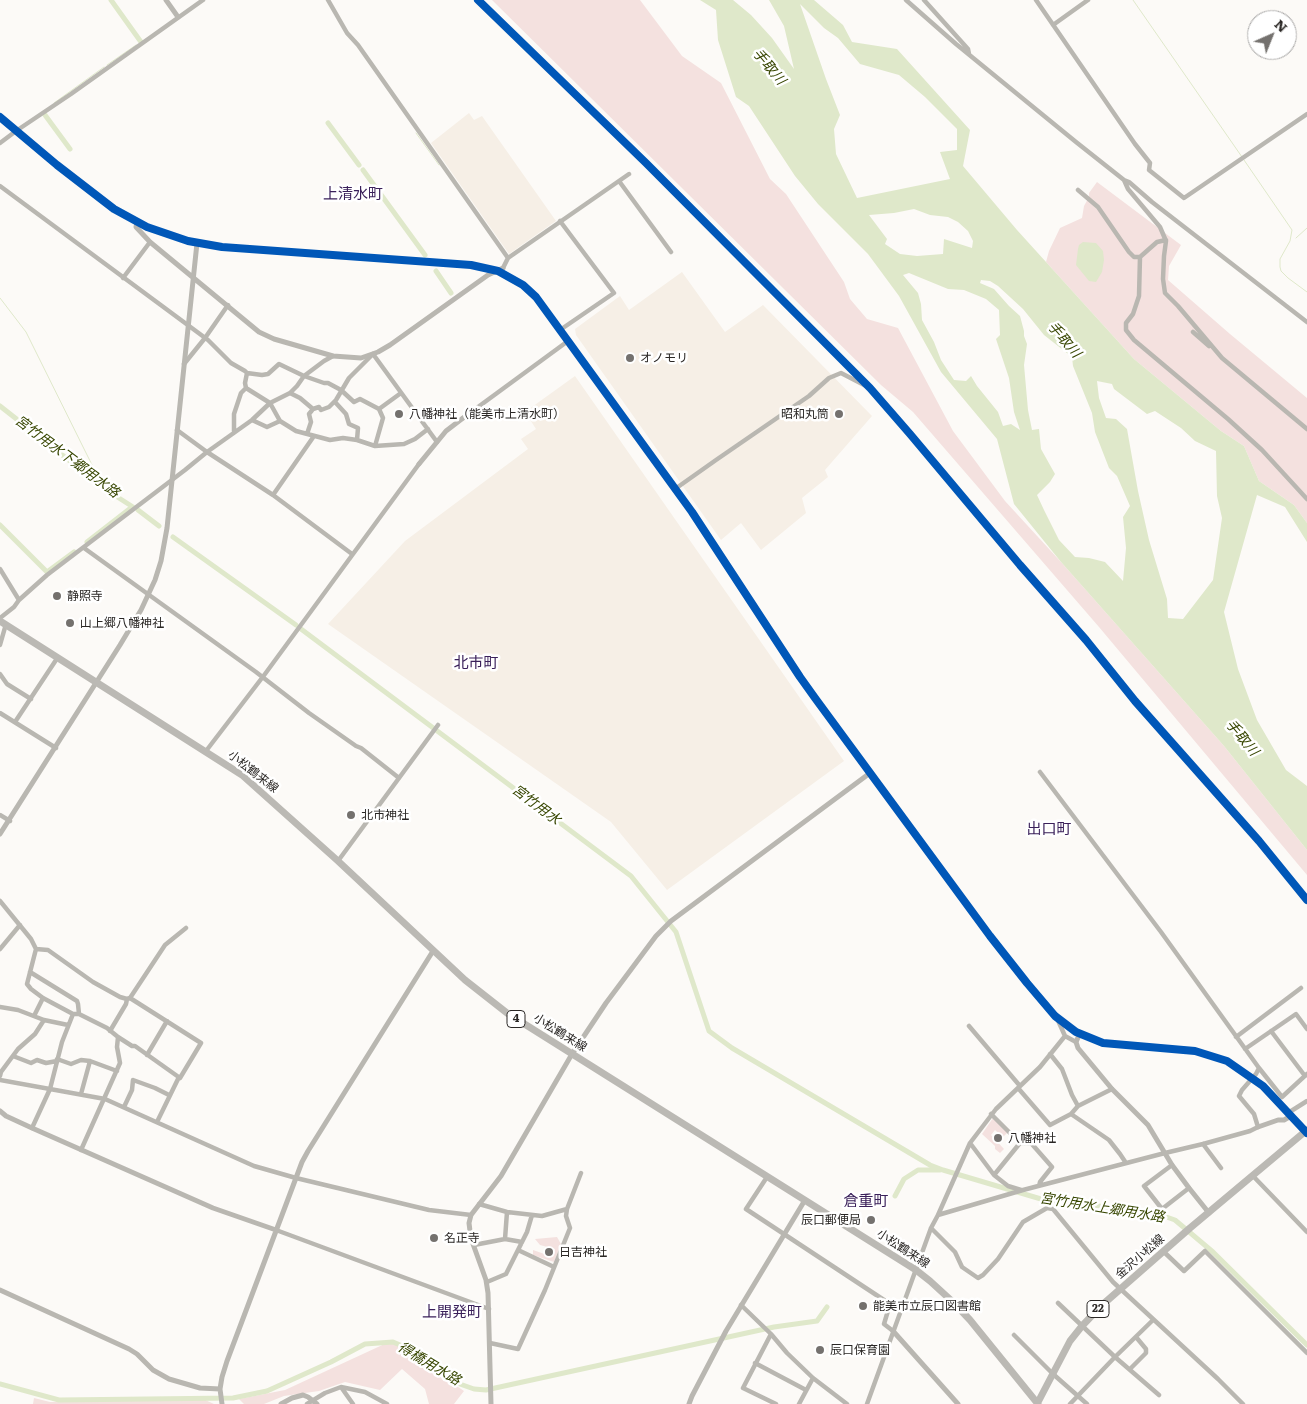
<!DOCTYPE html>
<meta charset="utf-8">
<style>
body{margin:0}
#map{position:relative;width:1307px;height:1404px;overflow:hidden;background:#fcfaf7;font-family:Literata,serif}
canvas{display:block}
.north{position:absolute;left:1247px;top:10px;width:50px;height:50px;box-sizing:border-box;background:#fff;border:1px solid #aaa9a8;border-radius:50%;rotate:44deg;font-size:14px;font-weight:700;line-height:20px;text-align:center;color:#2a2725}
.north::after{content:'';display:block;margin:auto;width:18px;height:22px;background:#74716e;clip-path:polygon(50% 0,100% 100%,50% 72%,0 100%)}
</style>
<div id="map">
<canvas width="1307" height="1404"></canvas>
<div class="north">N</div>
</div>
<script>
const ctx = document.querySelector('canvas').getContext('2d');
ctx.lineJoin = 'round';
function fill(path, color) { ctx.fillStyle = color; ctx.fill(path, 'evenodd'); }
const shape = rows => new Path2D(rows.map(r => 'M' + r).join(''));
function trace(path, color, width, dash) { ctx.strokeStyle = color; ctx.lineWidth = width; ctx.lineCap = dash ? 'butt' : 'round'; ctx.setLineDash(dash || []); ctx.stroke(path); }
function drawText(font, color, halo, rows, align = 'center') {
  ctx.font = font + ' Literata,"Noto Sans JP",serif'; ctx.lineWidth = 5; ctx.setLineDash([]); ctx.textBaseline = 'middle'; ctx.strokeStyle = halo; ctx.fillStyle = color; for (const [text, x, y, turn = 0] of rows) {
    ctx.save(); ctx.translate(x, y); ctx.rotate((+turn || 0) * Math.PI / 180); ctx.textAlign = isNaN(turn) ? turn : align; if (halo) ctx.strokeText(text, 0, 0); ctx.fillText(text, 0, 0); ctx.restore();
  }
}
const built = shape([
 [469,113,474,120,482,116,556,221,509,254,431,143],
 [682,272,725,332,763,305,872,416,825,470,828,477,802,498,806,513,761,550,741,523,721,540,576,335,575,329,620,296,629,310],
 [575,376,844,761,667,890,611,822,328,624,405,541,528,449,521,439,536,429,525,412]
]);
const green = shape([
 [492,0,640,0,682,56,721,83,770,179,786,194,844,282,850,299,867,319,898,328,953,431,1005,501,1061,562,1224,746,1307,850,1307,875,1099,627,913,412,881,385],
 [1097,182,1181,245,1169,266,1168,280,1230,334,1307,398,1307,523,1294,505,1259,481,1244,446,1221,431,1134,359,1046,262,1049,251,1060,228,1082,218,1084,206,1089,197,1089,193],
 [993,1118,1008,1132,1003,1137,995,1130,991,1135,1004,1149,1000,1153,995,1149,995,1146,982,1134],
 [557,1237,561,1244,554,1262,533,1255,533,1250,553,1257,555,1249,540,1245,535,1239],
 [391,1341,464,1391,454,1404,429,1404,425,1389,402,1369,380,1390,345,1382,319,1391,284,1396,264,1404,244,1404,239,1399,285,1390],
 [34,1398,50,1402,203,1399,214,1404,33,1404]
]);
const water = shape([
 [700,0,733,0,751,15,772,38,794,69,784,26,769,0,814,0,843,25,852,42,897,49,970,130,963,166,1017,230,1134,359,1221,431,1244,446,1259,481,1294,505,1307,523,1307,542,1285,507,1257,495,1224,612,1238,669,1257,720,1286,770,1307,786,1307,850,1224,746,1061,562,1014,504,997,439,941,372,899,296,868,254,818,204,795,176,749,106,736,97,718,40,716,10],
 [800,4,824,28,838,38,860,64,899,75,925,97,957,129,957,150,940,152,950,179,857,198,836,154,834,129,840,115,826,79],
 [914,209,930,215,948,217,958,222,968,231,973,241,972,248,944,239,943,254,917,256,900,254,885,244,887,239,869,215,894,213],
 [909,273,948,289,964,290,986,299,999,310,1000,335,996,339,1009,378,1014,412,1020,430,1011,424,1003,426,998,412,977,386,971,376,966,381,954,380,941,360,934,342,922,320,921,304,918,293,903,275],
 [981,280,990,281,998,286,1023,309,1044,335,1072,357,1073,366,1092,413,1095,432,1109,468,1117,476,1130,506,1123,517,1126,548,1123,581,1105,562,1089,558,1075,557,1059,540,1044,510,1037,495,1050,482,1055,474,1041,449,1039,429,1032,430,1028,410,1024,365,1027,344,1024,336,1024,331,1020,316,1009,306,994,289,980,283],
 [1097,381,1112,384,1114,389,1147,414,1155,411,1181,428,1195,441,1216,451,1217,496,1222,518,1213,580,1183,619,1168,618,1167,599,1149,540,1138,491,1127,429,1116,419,1106,418,1099,398],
 [1083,242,1096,243,1103,251,1104,260,1102,272,1096,282,1089,281,1076,265,1078,249,1079,245]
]);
const stream = shape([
 [1133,0,1242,157],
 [107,65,136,45],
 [54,103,104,67],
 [416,133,439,165],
 [1244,160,1292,230,1290,241,1280,259,1280,267,1281,271,1288,278,1307,292],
 [1296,238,1307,228],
 [0,298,26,332,97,475,110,484,108,491]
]);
const canal = shape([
 [111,0,141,42],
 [45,115,70,149],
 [328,123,359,165],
 [363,170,425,255],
 [436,271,451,293],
 [0,406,108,491,133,507],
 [138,510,159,526],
 [0,525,47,572,74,552],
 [173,537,296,625],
 [87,542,132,507],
 [301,629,631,876,676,932,709,1031,732,1048,930,1165,943,1170,1041,1199,1155,1213,1175,1220,1213,1252,1307,1345],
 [895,1196,904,1179,918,1170,940,1170],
 [0,1384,59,1400,233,1398,267,1391,331,1362,365,1344,393,1342,407,1348,457,1383,474,1389,486,1390,774,1327,817,1321,827,1307]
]);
const minor = shape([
 [328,0,347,33,358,45,508,258],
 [478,0,646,163,870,388,910,434,1020,565,1086,640,1135,701,1259,841,1307,900],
 [906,0,956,44,1076,142,1124,180,1129,182,1152,202,1307,322],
 [924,0,968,49,969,54],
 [1036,0,1135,144,1150,163,1149,170,1184,198,1307,114],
 [1053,25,1088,0],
 [0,143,16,131,71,94,203,0],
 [1124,180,1128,189,1160,227,1166,241,1164,256,1163,279,1165,293,1178,306,1222,358,1307,429],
 [619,181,671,252],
 [0,186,208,340,231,363,245,371,247,373,245,383,246,388,270,403,280,421,296,431,330,440,343,438,357,440,375,446,404,444,415,439,428,429],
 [1078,190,1098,207,1129,252,1134,257,1140,257],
 [560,221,614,293,560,330],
 [1166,240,1157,242,1140,257,1139,296,1133,314,1126,323,1126,330,1134,340,1228,419,1262,450,1307,499],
 [503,268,508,258,629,174],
 [123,278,150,242],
 [1193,332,1209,346],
 [184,364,205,338,228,305],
 [247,373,262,375,268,374,279,364,304,376,324,383,328,383,341,390,354,402,360,399,379,409,401,393],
 [290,393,300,398,313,409,319,407,321,410,329,407,336,400,349,378,373,354,437,442],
 [335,402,346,414,349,424,358,428,357,440],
 [463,418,568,341],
 [252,420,267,427,280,421],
 [177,430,207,452,273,495,352,554],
 [234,431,234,414,241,393,246,388],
 [307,434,311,422,309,414,313,409],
 [375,446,383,418,379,409],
 [675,489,716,460,809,396,829,378,841,373,866,386],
 [273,495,314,436],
 [84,548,256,672,309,713,356,746,361,748,399,778],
 [0,569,19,600],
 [0,618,14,607,19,600,47,575,185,470,207,452,252,420,270,403,290,393,297,386,304,376,324,361,333,356],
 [0,645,6,624],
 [0,674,7,684,31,699],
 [0,713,56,748],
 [15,722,58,657],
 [206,751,265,674,419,464],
 [0,815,10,821],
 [338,861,438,725],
 [0,901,31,939,36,949,27,984,31,989,43,998,73,1014,79,1014,107,1028,118,1037,117,1047,120,1063,81,1150],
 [0,949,20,925],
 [36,949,48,950,93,982,120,997,127,999,130,998,201,1043,180,1078,178,1079,157,1122],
 [30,972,77,1001,78,1004,79,1014],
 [130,998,165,945,186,928],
 [0,1007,18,1010,44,1020,68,1025],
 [34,1016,43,998],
 [969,1026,1020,1086],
 [110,1031,126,1004,127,999],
 [1271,1031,1305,1076],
 [1065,1036,1076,1042],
 [118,1037,132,1046,135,1046,180,1078],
 [1236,1037,1301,988],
 [1245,1049,1296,1014,1307,1029],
 [1050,1054,1062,1069,1072,1095,1078,1106],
 [147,1055,167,1021],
 [13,1056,31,1063,37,1060,46,1063,57,1061],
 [57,1059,71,1064,81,1060,90,1061,117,1071],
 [1259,1068,1282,1097,1307,1074],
 [0,1076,1,1072,18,1049,35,1034,44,1020],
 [0,1080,105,1099,254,1166,296,1178,429,1210,471,1215],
 [1018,1088,1050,1125,1071,1114,1078,1106,1112,1089],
 [81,1094,90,1061],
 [124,1107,132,1090,133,1080,155,1088,169,1095],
 [1288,1113,1307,1101],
 [991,1114,1020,1143,1031,1143,1052,1167,1040,1182,1039,1186],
 [1071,1114,1109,1140,1120,1154,1126,1163],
 [32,1128,50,1089,62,1042,73,1014],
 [970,1143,994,1175,1008,1186,1021,1190],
 [1203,1144,1221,1168],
 [1172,1165,1144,1186,1162,1209,1189,1188],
 [994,1175,1020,1143],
 [1253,1176,1307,1232],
 [767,1177,746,1209,890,1304,884,1324,893,1331],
 [479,1204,507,1212,542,1216,567,1209],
 [938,1215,970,1143,996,1109,1040,1067,1065,1036,1056,1016],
 [931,1228,955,1252,962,1267,978,1278,983,1275,998,1259,1023,1222,1047,1208,1053,1209,1113,1282,1218,1379,1243,1404],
 [276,1230,489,1309],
 [505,1239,507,1212],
 [474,1245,505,1239,522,1242],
 [518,1250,554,1267],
 [1164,1252,1184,1271,1205,1251,1307,1353],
 [487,1282,506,1274,527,1232,532,1215],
 [1058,1303,1115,1357,1159,1395],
 [741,1305,771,1334,787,1353,813,1378,847,1404],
 [771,1334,743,1388,776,1404],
 [1014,1335,1053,1374,1087,1404],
 [490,1343,518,1349,545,1290,570,1228,566,1216,567,1209,581,1173],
 [755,1363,806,1390],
 [1130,1369,1146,1353,1146,1349,1136,1337],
 [341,1387,353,1404],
 [307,1404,325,1393,341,1387,365,1392,387,1404],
 [799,1404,813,1378],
 [867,1404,931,1228,938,1215,1023,1190,1165,1153,1203,1144,1250,1131,1258,1127,1254,1114,1239,1096,1242,1090,1256,1074,1259,1068,1161,932,1040,772],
 [1070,1404,1115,1357,1153,1320]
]);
const tertiary = shape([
 [166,0,178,17],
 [0,117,57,165,114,209,147,227,188,241,222,247,471,265,498,271,523,285,536,297,560,330,692,512,800,677,815,698,990,936,1027,983,1055,1016,1076,1032,1103,1043,1195,1051,1227,1061,1263,1086,1307,1133],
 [137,222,136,227,150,242,259,332,274,339,333,356,361,358,378,352,390,345,488,275,503,268],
 [419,464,446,431,463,418],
 [0,834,120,645,141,610,155,580,161,561,167,528,197,243],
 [1080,1033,1076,1042,1078,1048,1112,1089,1148,1125,1172,1165,1189,1188,1209,1213],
 [0,1111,6,1116,32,1128,213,1208,276,1230],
 [1258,1127,1278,1120,1284,1120,1291,1116],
 [0,1290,129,1349,137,1354,153,1370,169,1379,200,1388,220,1389,222,1404],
 [893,1331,958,1404],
 [220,1389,222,1377,227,1361,302,1162,308,1151,433,951],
 [281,1404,292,1398,303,1395,308,1397,317,1404],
 [491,1404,488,1293,486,1280,473,1244,470,1231,469,1223,471,1215,501,1176,572,1054,606,1003,656,936,671,921,870,773],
 [689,1404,692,1396,726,1331,805,1200]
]);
const primary = shape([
 [0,621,242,775,338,861,465,980,507,1013,916,1270,930,1281,954,1303,970,1320,1038,1404],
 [1037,1404,1070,1341,1082,1326,1101,1306,1190,1228,1307,1130]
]);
const cycleway = shape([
 [478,0,646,163,870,388,910,434,1020,565,1086,640,1135,701,1259,841,1307,900],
 [0,117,57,165,114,209,147,227,188,241,222,247,471,265,498,271,523,285,536,297,560,330,692,512,800,677,815,698,990,936,1027,983,1055,1016,1076,1032,1103,1043,1195,1051,1227,1061,1263,1086,1307,1133]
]);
const markers = [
 [630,358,5,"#74716e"],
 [399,414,5,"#74716e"],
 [839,414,5,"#74716e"],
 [57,596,5,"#74716e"],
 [70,623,5,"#74716e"],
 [351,815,5,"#74716e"],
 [998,1138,5,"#74716e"],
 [871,1220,5,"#74716e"],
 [434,1238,5,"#74716e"],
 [549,1252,5,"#74716e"],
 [863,1306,5,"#74716e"],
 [820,1350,5,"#74716e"]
];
const shields = [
 [516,1019,18],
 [1098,1309,22]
];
const shieldNames = [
 ["4",516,1019],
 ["22",1098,1309]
];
const poiNames = [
 ["オノモリ",640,358],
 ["八幡神社（能美市上清水町）",409,414],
 ["昭和丸筒",829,414,"right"],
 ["静照寺",67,596],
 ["山上郷八幡神社",80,623],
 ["北市神社",361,815],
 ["八幡神社",1008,1138],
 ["辰口郵便局",861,1220,"right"],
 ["名正寺",444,1238],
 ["日吉神社",559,1252],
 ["能美市立辰口図書館",873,1306],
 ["辰口保育園",830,1350]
];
const streetNames = [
 ["小松鶴来線",253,772,38],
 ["小松鶴来線",560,1033,32],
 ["小松鶴来線",903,1249,33],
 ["金沢小松線",1140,1257,-41]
];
const waterNames = [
 ["手取川",769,67,50],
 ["手取川",1064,340,49],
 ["宮竹用水下郷用水路",67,457,37],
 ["手取川",1242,738,50],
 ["宮竹用水",536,805,37],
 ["宮竹用水上郷用水路",1102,1208,9],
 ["得橋用水路",429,1364,31]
];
const quarterNames = [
 ["上清水町",353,195],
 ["北市町",476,664],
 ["出口町",1049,830],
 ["倉重町",866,1202],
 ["上開発町",452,1313]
];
fill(built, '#f6efe6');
fill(green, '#f4e1df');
fill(water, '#dfe8ca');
trace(stream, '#dfe8ca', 1);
trace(canal, '#dfe8ca', 5);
trace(minor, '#b9b7b1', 4.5);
trace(tertiary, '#b9b7b1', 5);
trace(primary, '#bbb9b4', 7);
trace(cycleway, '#0057b8', 8);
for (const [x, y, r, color] of markers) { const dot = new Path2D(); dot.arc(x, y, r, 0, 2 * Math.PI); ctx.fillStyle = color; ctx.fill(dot); trace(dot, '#fff', 2); }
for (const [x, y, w] of shields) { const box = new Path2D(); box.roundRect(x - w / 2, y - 8.5, w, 17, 4); ctx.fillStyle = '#fff'; ctx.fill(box); trace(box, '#2a2725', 1); }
drawText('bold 11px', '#2a2725', null, shieldNames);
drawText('12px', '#2a2725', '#fff', poiNames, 'left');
drawText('12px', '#2a2725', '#fff', streetNames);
drawText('italic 14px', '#374601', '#fff', waterNames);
drawText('15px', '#3a205a', '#fff', quarterNames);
</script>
